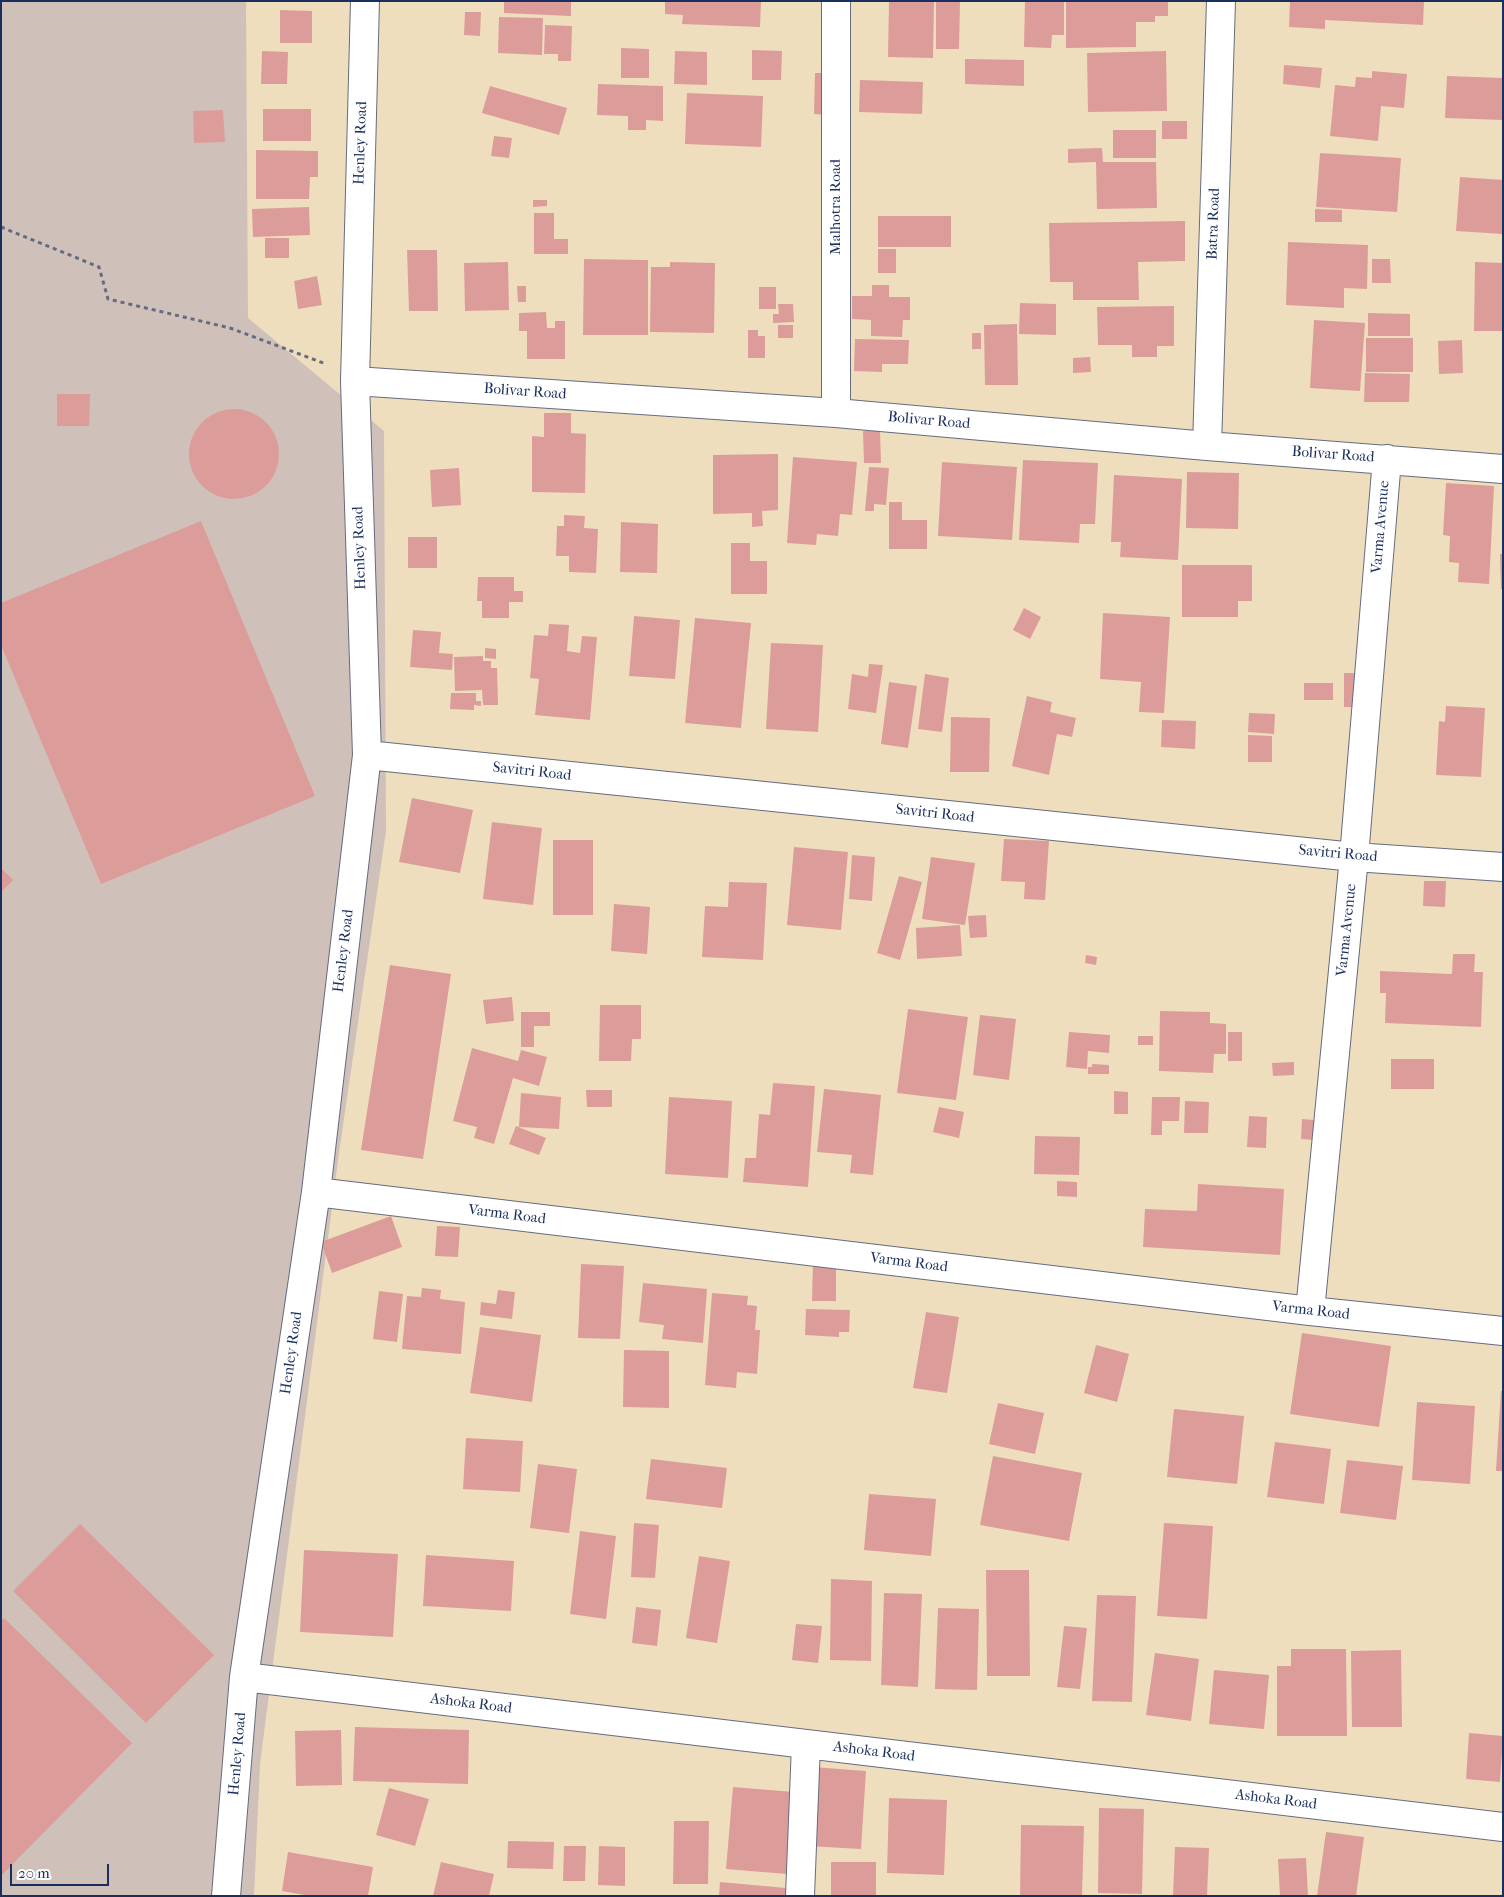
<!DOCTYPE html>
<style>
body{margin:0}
#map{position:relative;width:1504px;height:1897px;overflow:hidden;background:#efdebd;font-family:"IM FELL French Canon",serif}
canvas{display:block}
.frame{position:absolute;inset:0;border:2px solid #1b2f5e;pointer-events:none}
.scale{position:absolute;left:10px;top:1864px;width:99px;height:22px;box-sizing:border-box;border:2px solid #1b2f5e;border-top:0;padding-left:6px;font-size:15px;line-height:18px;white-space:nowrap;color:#1b2f5e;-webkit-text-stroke:4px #fff;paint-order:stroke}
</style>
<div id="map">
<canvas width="1504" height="1897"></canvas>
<div class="frame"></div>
<div class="scale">20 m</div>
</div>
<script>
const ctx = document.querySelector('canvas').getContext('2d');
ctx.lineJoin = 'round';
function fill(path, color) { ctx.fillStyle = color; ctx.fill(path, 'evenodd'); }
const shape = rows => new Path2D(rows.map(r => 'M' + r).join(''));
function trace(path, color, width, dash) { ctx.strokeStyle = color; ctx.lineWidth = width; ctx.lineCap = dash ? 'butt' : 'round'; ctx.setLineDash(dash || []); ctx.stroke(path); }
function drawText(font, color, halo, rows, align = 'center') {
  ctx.font = font + ' "IM FELL French Canon",serif'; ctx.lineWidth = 4; ctx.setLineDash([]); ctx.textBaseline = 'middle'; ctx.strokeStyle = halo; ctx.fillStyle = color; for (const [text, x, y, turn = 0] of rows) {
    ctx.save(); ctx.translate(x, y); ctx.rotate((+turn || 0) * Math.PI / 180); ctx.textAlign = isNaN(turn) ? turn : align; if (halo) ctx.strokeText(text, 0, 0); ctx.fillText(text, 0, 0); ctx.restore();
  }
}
const industrial = shape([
 [1,1,246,1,248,318,384,431,386,831,339,1153,260,1764,254,1896,1,1896]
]);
const building = shape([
 [504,1,571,1,571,16,504,13],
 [665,1,761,1,760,27,682,24,683,15,665,14],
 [936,1,960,1,959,49,936,49],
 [1025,1,1064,1,1064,35,1052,35,1051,48,1024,47],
 [1066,1,1168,1,1168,16,1155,16,1155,22,1136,22,1136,47,1066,48],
 [1290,1,1424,1,1423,25,1325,20,1325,29,1289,27],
 [889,2,934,2,933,58,888,57],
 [280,10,312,11,312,43,280,43],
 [465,12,481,12,480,36,464,35],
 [499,17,543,18,542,55,498,53],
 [545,25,572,26,571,61,558,61,558,54,544,54],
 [621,48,649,49,649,78,621,78],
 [752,50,782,51,781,80,752,80],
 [262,51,288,52,287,84,261,84],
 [675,51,707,52,707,85,674,84],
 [1166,51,1167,111,1088,112,1087,53],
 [965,59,1024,60,1024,86,965,84],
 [1284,65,1322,68,1320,88,1283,84],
 [1372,71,1407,74,1404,108,1381,106,1378,141,1330,136,1335,85,1355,87,1356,77,1372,78],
 [815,73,831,73,830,115,814,114],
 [1447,76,1503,78,1503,120,1445,118],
 [860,80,923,82,922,114,859,112],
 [598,84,663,86,663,121,646,120,646,130,628,130,628,116,597,115],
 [490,86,567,108,559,135,482,113],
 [687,93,763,96,761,147,685,144],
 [263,109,311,109,311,141,263,141],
 [223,110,225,142,194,143,193,111],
 [1162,121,1187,121,1187,139,1162,139],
 [1113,130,1156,130,1156,158,1113,158],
 [494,136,512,138,509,158,491,156],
 [1102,148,1103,162,1156,162,1157,208,1097,209,1096,162,1068,163,1068,149],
 [256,150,318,151,318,177,310,177,309,199,256,199],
 [1320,153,1401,158,1397,212,1316,207],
 [1460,177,1503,180,1503,234,1456,231],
 [533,200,547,200,547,206,533,207],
 [309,207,310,235,253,237,252,209],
 [1315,209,1342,210,1342,222,1315,222],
 [534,213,554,213,554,239,568,239,568,254,534,254],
 [878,216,951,216,951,247,878,247],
 [1185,221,1185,261,1138,262,1139,300,1073,300,1073,282,1050,282,1049,223],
 [265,238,289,238,289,258,265,258],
 [1288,242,1368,245,1367,289,1344,288,1344,308,1286,305],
 [878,249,896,249,896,273,878,273],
 [407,250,437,250,438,311,409,311],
 [584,259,648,260,648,335,583,335],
 [1372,259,1390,259,1391,283,1372,283],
 [508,262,509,310,465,311,464,263],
 [670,262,715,263,714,333,650,332,651,267,670,267],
 [1475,262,1503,263,1503,331,1474,331],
 [317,276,322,305,298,309,294,281],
 [872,285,889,285,889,297,910,297,910,320,903,320,902,337,871,336,871,320,852,319,852,296,872,296],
 [517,286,526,286,526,302,518,302],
 [759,287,776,287,776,309,759,309],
 [1020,303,1056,304,1056,335,1019,334],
 [778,304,793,304,794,322,773,323,773,314,779,314],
 [1174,306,1174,346,1157,346,1157,357,1132,357,1132,345,1098,345,1097,307],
 [546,312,547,328,555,328,555,321,565,321,565,359,527,359,527,331,519,331,519,313],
 [1368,313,1410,314,1410,336,1368,336],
 [1314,320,1365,323,1360,391,1310,388],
 [1017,324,1018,385,985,385,984,325],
 [778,325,793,325,793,338,778,338],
 [748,330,758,330,758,336,765,336,765,358,748,358],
 [972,333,981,333,981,349,972,349],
 [1366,338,1413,338,1413,372,1366,372],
 [855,339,909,340,908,364,882,364,882,372,854,371],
 [1462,340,1463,373,1439,374,1438,341],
 [1090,357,1091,372,1073,373,1073,358],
 [1365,373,1410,374,1409,402,1364,402],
 [57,394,90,394,89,426,57,426],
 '189 454a45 45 0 1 1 90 0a45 45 0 1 1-90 0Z',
 [544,413,571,413,571,433,586,434,585,493,532,492,532,436,544,437],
 [863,431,880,431,881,463,864,463],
 [778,454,778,510,762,511,763,526,752,527,752,513,713,514,713,455],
 [793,457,857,462,852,515,840,514,838,536,817,534,816,545,787,543],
 [1023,460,1098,463,1095,524,1080,524,1079,543,1019,540],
 [942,462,1017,467,1012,540,938,536],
 [869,467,889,468,886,505,874,504,874,511,865,511],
 [459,468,461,505,432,507,430,470],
 [1187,472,1239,473,1238,529,1186,528],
 [1114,475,1182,479,1178,560,1120,557,1121,542,1111,542],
 [1446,483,1494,486,1489,584,1458,582,1459,563,1449,562,1450,536,1443,535],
 [889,502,902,502,902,520,927,520,927,549,889,549],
 [564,515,585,516,584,528,598,529,596,573,569,572,569,556,556,556,557,526,564,526],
 [201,521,315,796,101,884,1,645,1,603],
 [621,522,658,524,657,573,620,572],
 [408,537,437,537,437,568,408,568],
 [731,543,750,543,750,561,767,561,767,594,731,594],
 [1500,554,1503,554,1503,589,1501,589],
 [1182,565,1252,565,1252,601,1238,601,1238,617,1182,617],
 [478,577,514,577,514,591,523,591,523,602,509,602,509,618,482,618,482,601,477,601],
 [1024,608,1041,617,1030,639,1013,630],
 [1103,613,1170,617,1164,713,1139,712,1141,682,1100,679],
 [634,616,680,620,675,679,629,676],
 [695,618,751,623,741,728,685,723],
 [549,624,569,625,567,651,580,653,582,636,597,637,590,720,535,715,539,679,530,678,534,635,548,636],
 [413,630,441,632,439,653,453,654,452,670,410,667],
 [771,643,823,645,818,732,766,729],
 [485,648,496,649,496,659,485,658],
 [483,656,483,661,491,661,491,668,497,668,498,705,483,705,482,690,455,691,454,657],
 [869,664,883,665,876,713,848,709,852,674,868,677],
 [1344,673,1359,673,1359,707,1344,707],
 [925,674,949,678,942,732,918,729],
 [889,682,917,686,908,748,881,744],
 [1304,683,1333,683,1333,700,1304,700],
 [451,693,476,693,476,701,481,701,481,706,474,705,474,710,450,709],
 [1027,696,1052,702,1050,712,1076,718,1072,737,1057,734,1049,775,1012,766],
 [1446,706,1485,708,1481,777,1436,775,1439,721,1445,722],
 [1249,713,1275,714,1274,734,1248,732],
 [951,717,990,718,989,772,950,772],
 [1162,720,1196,721,1195,749,1161,747],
 [1248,735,1272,736,1272,762,1248,762],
 [412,798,473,810,460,873,399,862],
 [492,822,542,828,533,905,483,899],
 [1004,839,1049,841,1045,900,1024,899,1025,882,1001,881],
 [553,840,593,840,593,915,553,915],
 [794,847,848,852,841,930,787,925],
 [852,855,875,857,872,901,849,899],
 [931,857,975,863,965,925,922,919],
 [1,868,13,880,1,892],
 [899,876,922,882,900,960,877,953],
 [1424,881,1446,881,1445,907,1423,906],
 [729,882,767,883,763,960,702,957,705,906,728,907],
 [614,904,650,907,647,954,611,951],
 [986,915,987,937,970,938,968,916],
 [960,925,962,956,917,959,916,928],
 [1453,954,1475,954,1474,972,1483,972,1481,1027,1385,1023,1386,993,1380,993,1380,971,1452,974],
 [1086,955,1097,957,1096,965,1085,963],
 [390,965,451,974,423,1159,361,1150],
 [512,997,514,1021,486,1024,483,1000],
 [600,1005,641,1005,641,1039,632,1039,631,1061,599,1061],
 [908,1009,968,1017,956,1100,897,1093],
 [1160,1011,1210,1012,1210,1023,1226,1024,1226,1054,1214,1054,1213,1073,1159,1071],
 [521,1012,550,1012,550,1026,534,1026,534,1047,521,1047],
 [980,1015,1016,1019,1009,1080,973,1075],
 [1069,1032,1110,1035,1109,1053,1088,1051,1087,1069,1066,1067],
 [1228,1032,1242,1032,1242,1061,1228,1061],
 [1138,1036,1153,1036,1153,1045,1138,1045],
 [472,1048,518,1061,521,1050,547,1057,539,1086,513,1078,494,1144,474,1138,477,1127,453,1121],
 [1391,1059,1434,1059,1434,1089,1391,1089],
 [1294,1062,1294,1075,1273,1076,1272,1063],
 [1092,1064,1109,1065,1109,1074,1088,1074,1088,1067,1092,1067],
 [773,1083,815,1086,808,1187,743,1182,745,1158,756,1158,759,1114,770,1115],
 [824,1089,881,1095,873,1175,850,1173,852,1155,817,1152],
 [586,1090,612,1090,612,1107,587,1107],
 [1114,1091,1128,1092,1128,1114,1114,1114],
 [521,1093,561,1097,559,1129,519,1127],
 [669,1097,732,1101,728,1178,665,1174],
 [1152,1097,1180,1097,1179,1121,1162,1121,1162,1135,1151,1135],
 [1185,1101,1209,1102,1208,1133,1184,1133],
 [939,1107,964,1112,959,1138,933,1132],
 [1249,1116,1267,1117,1266,1148,1247,1147],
 [1302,1119,1314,1120,1313,1140,1301,1139],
 [516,1126,546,1138,539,1155,509,1144],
 [1035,1136,1080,1137,1079,1175,1034,1174],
 [1057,1181,1077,1182,1077,1197,1057,1196],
 [1198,1184,1284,1189,1280,1255,1143,1247,1145,1209,1197,1211],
 [391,1216,402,1247,332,1273,321,1242],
 [437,1226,460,1227,458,1257,435,1256],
 [813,1261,836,1262,836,1301,812,1301],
 [581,1264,624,1266,620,1339,578,1338],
 [643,1283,707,1289,703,1343,662,1339,664,1325,639,1322],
 [422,1288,441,1290,440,1299,465,1302,461,1354,402,1349,407,1296,421,1297],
 [498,1290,515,1292,512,1319,480,1315,481,1302,496,1304],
 [379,1291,403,1294,397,1342,373,1339],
 [712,1293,748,1296,747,1305,757,1306,755,1330,760,1330,757,1374,737,1372,736,1388,705,1385],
 [806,1309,850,1310,849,1332,839,1332,839,1337,805,1335],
 [926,1312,959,1317,947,1393,913,1388],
 [480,1327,541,1335,532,1402,470,1393],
 [1302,1333,1391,1346,1379,1427,1290,1414],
 [1096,1345,1129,1354,1117,1402,1084,1393],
 [624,1350,669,1351,669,1408,623,1407],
 [1501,1391,1503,1391,1503,1471,1496,1471],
 [1417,1402,1475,1406,1470,1484,1412,1480],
 [998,1403,1044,1413,1035,1454,989,1444],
 [1174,1409,1244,1416,1237,1484,1167,1477],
 [466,1438,523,1441,520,1492,463,1489],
 [1275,1442,1331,1449,1324,1504,1267,1497],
 [993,1456,1082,1473,1069,1541,980,1525],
 [651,1459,727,1468,722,1508,646,1499],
 [1347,1460,1403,1466,1396,1520,1340,1513],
 [538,1464,577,1469,569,1533,530,1528],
 [869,1494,936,1499,931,1556,864,1550],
 [634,1523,659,1525,655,1578,631,1577],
 [1164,1523,1213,1526,1207,1619,1157,1616],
 [80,1524,214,1655,146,1723,13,1591],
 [580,1531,616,1536,606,1619,570,1614],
 [304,1550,398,1554,393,1637,300,1632],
 [426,1555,514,1561,511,1611,423,1606],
 [699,1556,730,1561,717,1643,686,1638],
 [986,1570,1029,1570,1030,1676,987,1676],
 [831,1579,872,1581,871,1661,830,1660],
 [884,1593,922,1594,918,1687,881,1685],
 [1097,1595,1136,1596,1132,1702,1092,1701],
 [636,1607,661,1610,657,1646,632,1643],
 [938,1608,979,1609,977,1690,935,1689],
 [4,1618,132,1743,1,1876,1,1621],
 [796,1624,822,1626,818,1663,792,1660],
 [1064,1626,1087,1628,1080,1689,1057,1687],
 [1291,1649,1346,1649,1347,1736,1277,1736,1277,1666,1291,1666],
 [1401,1650,1402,1727,1352,1727,1351,1651],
 [1155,1653,1199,1659,1191,1721,1146,1715],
 [1214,1670,1269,1675,1264,1729,1209,1724],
 [355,1727,469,1730,468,1784,353,1781],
 [341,1730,342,1785,296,1786,295,1731],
 [1469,1733,1503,1736,1500,1782,1466,1779],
 [813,1767,866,1771,861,1849,807,1846],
 [733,1787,794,1792,787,1874,726,1869],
 [389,1788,429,1799,415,1846,376,1835],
 [889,1798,947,1800,944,1875,887,1873],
 [1099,1808,1144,1809,1142,1894,1098,1893],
 [674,1821,709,1821,708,1884,673,1884],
 [1021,1825,1084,1826,1082,1896,1020,1896],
 [1326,1832,1364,1837,1356,1896,1317,1896],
 [508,1841,554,1842,553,1869,507,1868],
 [564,1846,586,1846,585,1881,563,1881],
 [599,1846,625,1847,625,1886,598,1885],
 [1175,1847,1209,1848,1207,1896,1173,1896],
 [288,1852,373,1867,368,1896,310,1896,282,1891],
 [1306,1858,1308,1896,1280,1896,1278,1859],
 [441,1862,494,1874,489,1896,433,1896],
 [831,1862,876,1862,876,1896,831,1896],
 [720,1882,786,1888,786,1896,719,1896]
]);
const path = shape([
 [1,227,99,267,108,299,230,328,326,364]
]);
const minor = shape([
 [836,1,836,413],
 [355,381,836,413,1207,446,1503,469],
 [1207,446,1221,1],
 [367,755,1354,857,1503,867],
 [316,1192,1310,1311,1503,1331],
 [1310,1311,1354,857,1387,459],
 [244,1677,1503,1827],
 [226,1896,244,1677,316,1192,367,755,355,381,365,1],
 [800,1896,806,1744]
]);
const streetNames = [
 ["Henley Road",361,143,-88],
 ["Malhotra Road",836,207,-90],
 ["Batra Road",1214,224,-88],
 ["Bolivar Road",525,392,4],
 ["Bolivar Road",929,421,5],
 ["Bolivar Road",1333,455,4],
 ["Varma Avenue",1381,527,-85],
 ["Henley Road",360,548,-92],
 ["Savitri Road",532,772,6],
 ["Savitri Road",935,814,6],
 ["Savitri Road",1338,854,5],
 ["Varma Avenue",1347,930,-84],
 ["Henley Road",344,951,-83],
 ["Varma Road",507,1215,7],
 ["Varma Road",909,1263,7],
 ["Varma Road",1311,1311,6],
 ["Henley Road",292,1353,-82],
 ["Ashoka Road",471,1704,7],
 ["Ashoka Road",874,1752,7],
 ["Henley Road",238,1754,-85],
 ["Ashoka Road",1276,1800,7]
];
fill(industrial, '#cfc0ba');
fill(building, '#dc9d9a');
trace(minor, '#656c7f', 30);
trace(path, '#656c7f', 3, [4, 4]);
trace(minor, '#fff', 28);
drawText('15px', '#1b2f5e', '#fff', streetNames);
</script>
